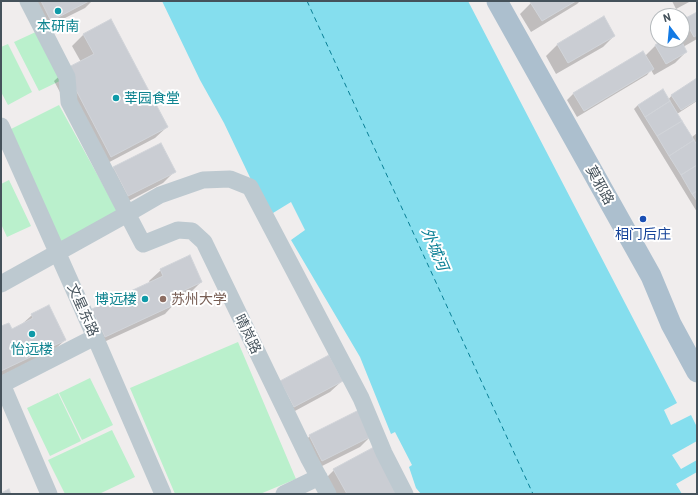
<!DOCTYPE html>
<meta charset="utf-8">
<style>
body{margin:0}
#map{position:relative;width:698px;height:495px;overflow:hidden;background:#f0eded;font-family:Barlow,sans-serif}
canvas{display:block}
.frame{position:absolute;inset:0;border:2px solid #45525b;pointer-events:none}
.north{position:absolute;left:650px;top:8px;width:40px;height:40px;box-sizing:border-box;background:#fff;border:1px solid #b5babd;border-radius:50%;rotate:344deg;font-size:11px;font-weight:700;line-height:16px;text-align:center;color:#45525b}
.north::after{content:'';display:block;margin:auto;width:14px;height:18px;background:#137ae4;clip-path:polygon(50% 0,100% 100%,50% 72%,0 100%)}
</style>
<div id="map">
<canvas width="698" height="495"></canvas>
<div class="frame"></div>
<div class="north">N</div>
</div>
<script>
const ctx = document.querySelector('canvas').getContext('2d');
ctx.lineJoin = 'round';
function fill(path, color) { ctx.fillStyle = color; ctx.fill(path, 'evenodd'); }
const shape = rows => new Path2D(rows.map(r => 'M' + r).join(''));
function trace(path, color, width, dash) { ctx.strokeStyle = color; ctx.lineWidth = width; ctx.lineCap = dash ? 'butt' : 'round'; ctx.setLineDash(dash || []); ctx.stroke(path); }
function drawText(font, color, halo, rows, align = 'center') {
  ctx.font = font + ' Barlow,"Noto Sans SC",sans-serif'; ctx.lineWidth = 4; ctx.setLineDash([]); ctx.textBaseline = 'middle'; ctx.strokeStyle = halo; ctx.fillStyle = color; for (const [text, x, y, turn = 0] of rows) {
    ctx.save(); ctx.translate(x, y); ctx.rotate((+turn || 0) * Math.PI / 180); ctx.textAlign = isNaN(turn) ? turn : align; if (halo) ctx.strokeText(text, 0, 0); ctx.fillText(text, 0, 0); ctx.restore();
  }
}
const green = shape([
 [40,30,64,79,39,91,14,42],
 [8,44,32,92,8,105,1,92,1,47],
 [59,105,119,214,59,246,9,130],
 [9,180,31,226,7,237,1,224,1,184],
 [238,342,296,479,260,494,175,494,130,388],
 [90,378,113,425,82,440,59,393],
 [58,393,81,441,50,456,27,408],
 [112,430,135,477,99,494,65,494,48,460]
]);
const water = shape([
 [162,1,468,1,677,403,664,410,671,425,691,415,697,427,697,441,672,455,681,469,697,460,697,472,676,484,682,494,421,494,416,488,409,467,412,465,395,432,391,434,360,357,291,240,305,230,291,202,273,213,256,190,224,123,200,80]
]);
const shadow = shape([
 [35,1,92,1,85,8,39,31],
 [533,1,580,1,577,4,531,32,520,14],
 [672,1,691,1,676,9],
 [697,13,697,39,683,47,686,52,675,63,654,75,651,70,647,75,577,117,567,100,573,94,643,52,645,56,655,46,665,40,682,40,682,22],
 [84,34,167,127,155,138,100,167,54,81,66,70,81,62,72,46],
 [614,36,603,47,556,74,546,56,557,45],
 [697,79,697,101,677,114,691,138,697,133,697,212,634,109,638,105,668,100,672,95],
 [161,144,174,172,163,183,117,207,102,180,114,168],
 [161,270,201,282,190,293,175,300,176,302,165,314,93,347,81,321,93,310,150,283,149,281],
 [32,315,65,340,53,351,1,376,1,327,11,330,20,326],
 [342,381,330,392,282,418,269,393],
 [310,436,371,436,360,447,310,472,298,447],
 [334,470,397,494,329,494,323,481]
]);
const ferry = shape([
 [307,1,533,494]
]);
const building = shape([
 [41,1,89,1,51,21,41,1],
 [531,1,576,1,542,21,530,2,531,1],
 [697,12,697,35,694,37,684,19,697,12],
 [604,16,615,36,568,63,557,44,604,16],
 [111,19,168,127,111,157,65,69,94,54,83,34,111,19],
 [663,40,681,40,687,52,666,64,655,45,663,40],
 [643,51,654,69,584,111,573,93,643,51],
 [697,78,697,100,681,110,671,95,697,78],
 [663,89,670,101,645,117,638,105,663,89],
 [670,101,682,121,657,136,645,117,670,101],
 [682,121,694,140,669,156,657,136,682,121],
 [694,140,697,145,697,165,681,175,669,156,694,140],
 [161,143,176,172,128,196,113,167,161,143],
 [697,165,697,191,692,194,681,175,697,165],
 [697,191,697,201,692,194,697,191],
 [190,255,202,282,174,295,178,303,105,337,92,309,163,276,160,269,190,255],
 [49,305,66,340,1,371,1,326,9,323,12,329,33,318,31,314,49,305],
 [329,355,343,381,294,407,280,381,329,355],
 [359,410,372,436,322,461,309,435,359,410],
 [374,447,399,494,347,494,333,469,374,447],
 [9,489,11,494,1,494,1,493,9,489]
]);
const minor = shape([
 [28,1,67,77,69,102,143,244,178,230,192,231,204,242,309,459,328,494],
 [1,126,95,337,163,494],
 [1,284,127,214,160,195,203,180,230,179,250,187,361,398,384,453,405,494],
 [2,384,49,494],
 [1,385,95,337],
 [284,494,319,477]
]);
const major = shape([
 [497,1,651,276,671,324,697,372]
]);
const markers = [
 [58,11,4,"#0f9aa8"],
 [116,98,4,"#0f9aa8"],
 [643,219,4,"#1a4fb4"],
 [145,299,4,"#0f9aa8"],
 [163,299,4,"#8d6e63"],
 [32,334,4,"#0f9aa8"]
];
const cultureNames = [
 ["本研南",58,26],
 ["莘园食堂",124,98,"left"],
 ["博远楼",137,299,"right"],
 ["怡远楼",32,349]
];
const streetNames = [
 ["莫邪路",600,185,61],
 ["文星东路",83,310,66],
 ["晴岚路",248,334,64]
];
const transitNames = [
 ["相门后庄",643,234]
];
const educationNames = [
 ["苏州大学",171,299]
];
const waterNames = [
 ["外城河",435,249,67]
];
fill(green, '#baf0cc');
fill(water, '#85deee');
fill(shadow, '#0003');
trace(ferry, '#097f95', 1, [5, 4]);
fill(building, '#cacdd3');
trace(building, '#d1d4d9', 1);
trace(minor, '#bdc9d0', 17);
trace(major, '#acbfce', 21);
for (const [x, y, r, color] of markers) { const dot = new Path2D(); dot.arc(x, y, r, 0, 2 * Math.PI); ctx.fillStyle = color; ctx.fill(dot); trace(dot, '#fff', 1.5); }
drawText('14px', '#0d838f', '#fff', cultureNames);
drawText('14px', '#45525b', '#fff', streetNames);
drawText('14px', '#164399', '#fff', transitNames);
drawText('14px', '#785e54', '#fff', educationNames, 'left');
drawText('italic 15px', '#097f95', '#fff', waterNames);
</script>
